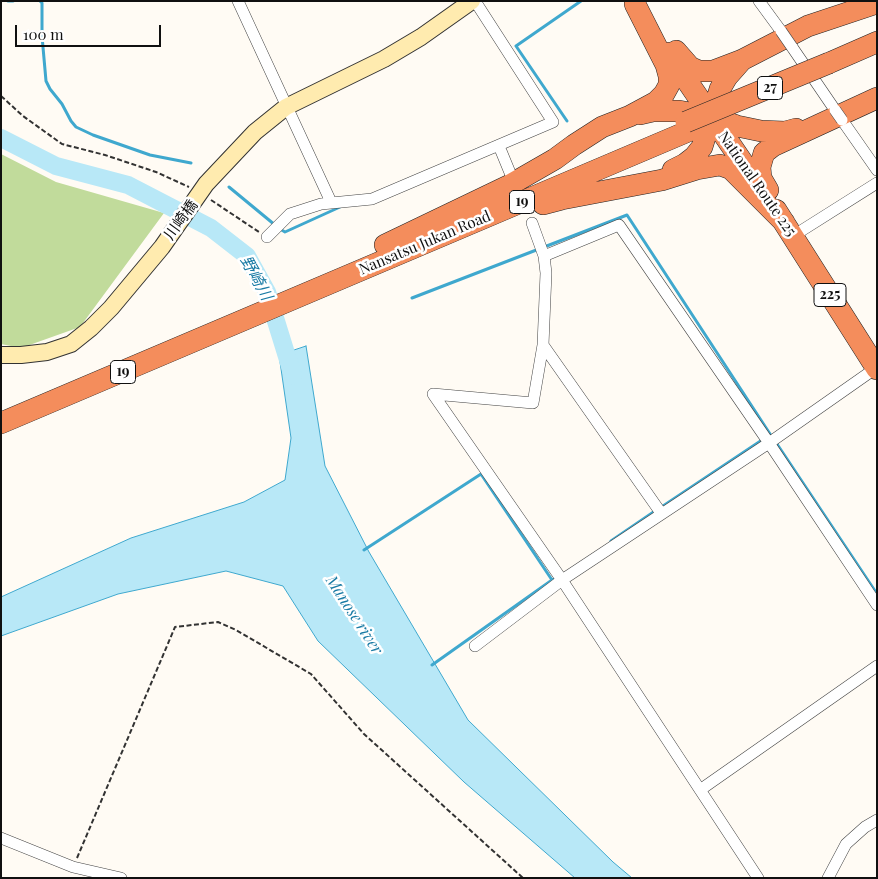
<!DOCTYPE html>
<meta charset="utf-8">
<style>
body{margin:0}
#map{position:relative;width:878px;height:879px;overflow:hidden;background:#fffbf4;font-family:"Playfair Display",serif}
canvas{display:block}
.frame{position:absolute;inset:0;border:2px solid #101010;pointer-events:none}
.scale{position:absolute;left:15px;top:25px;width:146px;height:22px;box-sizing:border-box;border:2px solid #101010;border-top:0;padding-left:6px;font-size:15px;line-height:18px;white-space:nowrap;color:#101010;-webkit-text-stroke:4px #fff;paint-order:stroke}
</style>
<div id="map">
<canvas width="878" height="879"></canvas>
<div class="frame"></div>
<div class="scale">100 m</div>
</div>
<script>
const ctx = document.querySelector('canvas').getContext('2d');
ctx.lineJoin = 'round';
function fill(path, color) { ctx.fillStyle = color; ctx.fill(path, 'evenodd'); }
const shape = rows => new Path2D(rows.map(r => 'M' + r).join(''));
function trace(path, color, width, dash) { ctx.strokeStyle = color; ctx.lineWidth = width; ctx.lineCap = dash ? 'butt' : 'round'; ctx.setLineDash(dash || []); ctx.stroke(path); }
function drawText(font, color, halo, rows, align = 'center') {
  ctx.font = font + ' "Playfair Display","Noto Sans JP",serif'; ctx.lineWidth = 5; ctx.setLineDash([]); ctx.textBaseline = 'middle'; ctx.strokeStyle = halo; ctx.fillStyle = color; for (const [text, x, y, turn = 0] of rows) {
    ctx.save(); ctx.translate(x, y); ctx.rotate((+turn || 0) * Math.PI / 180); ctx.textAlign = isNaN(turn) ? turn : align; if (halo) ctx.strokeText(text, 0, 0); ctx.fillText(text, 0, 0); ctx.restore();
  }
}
const forest = shape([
 [1,154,56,182,164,213,80,327,21,348,1,344]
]);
const water = shape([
 [306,346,325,466,369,552,468,720,613,862,632,878,575,878,464,782,318,641,283,586,226,571,118,594,1,636,1,597,131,538,244,502,285,480,291,438,279,355,306,346]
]);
const stream = shape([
 [8,1,13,1],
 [40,1,42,3,42,36,46,81,50,89,62,104,71,121,76,127,93,135,150,155,191,163],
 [567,121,516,46,581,1],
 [229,187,275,225],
 [280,229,285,232,340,207],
 [412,298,627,215,772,437],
 [777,444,877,594],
 [660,508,762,440],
 [611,541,655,511],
 [364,550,481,474,552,580,556,578],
 [432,665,552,580]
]);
const river = shape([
 [1,138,56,166,128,185,211,228,247,256,267,292,293,376]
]);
const path = shape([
 [1,96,23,116,62,144,105,155,156,172,189,187],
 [211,200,259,232],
 [77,858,175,627,218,622,236,630,311,674,364,734,523,878]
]);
const street = shape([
 [238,1,331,202],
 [759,1,781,31],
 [792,47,835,110],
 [842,120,877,170],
 [499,146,513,180],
 [532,223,544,256,546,273,543,345,533,403,433,394,562,580,758,878],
 [793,236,877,183],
 [267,237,290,214,321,204,372,199,553,122,475,1],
 [544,256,619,225,769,443,877,605],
 [543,345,661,513],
 [475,646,562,580,769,443,876,368],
 [700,790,877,666],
 [1,838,73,867,121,878],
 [828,878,846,844,865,827,877,820]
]);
const secondary = shape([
 [1,355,21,355,47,352,71,344,91,328,111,308,162,247,206,184,255,132,286,107,384,59,421,37,472,1]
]);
const highway = shape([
 [676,51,690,67,699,71,713,71,742,60,808,26,877,3],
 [668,53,754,179],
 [829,63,877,42],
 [640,114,653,111,679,111,711,117,737,126,761,131,785,132,796,129],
 [673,170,685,164,694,157,702,147,720,89,727,77,742,60],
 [768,190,761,178,760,167,764,153,773,146,877,98],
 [543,204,562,199,662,180,697,169,720,165,731,169,784,222],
 [776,210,877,369],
 [385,245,508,186,555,159,574,145,602,127,630,116,656,102,664,94,669,85,669,76,666,65,635,4],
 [1,423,691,130]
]);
const streetBridge = shape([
 [781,31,792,47],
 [835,110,842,120]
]);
const highwayBridge = shape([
 [686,122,829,63]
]);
const shields = [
 [770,88,25],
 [522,202,25],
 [830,295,32],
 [123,372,25]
];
const shieldNames = [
 ["27",770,88],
 ["19",522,202],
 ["225",830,295],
 ["19",123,372]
];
const streetNames = [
 ["National Route 225",757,184,55],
 ["川崎橋",181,220,-54],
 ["Nansatsu Jukan Road",425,243,-23]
];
const waterNames = [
 ["野崎川",256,278,61],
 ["Manose river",354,615,57]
];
fill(forest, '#c1db9b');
fill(water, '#b8e8f7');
trace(water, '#3fa8ce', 1);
trace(stream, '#3fa8ce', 3);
trace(river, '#b8e8f7', 18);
trace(street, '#434343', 12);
trace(secondary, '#323232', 18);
trace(highway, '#212121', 22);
trace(path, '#323232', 2, [5, 2.5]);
trace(street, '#fff', 11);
trace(secondary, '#ffebaf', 16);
trace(highway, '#f48d5c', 21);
trace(streetBridge, '#434343', 12, []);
trace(highwayBridge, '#212121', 22, []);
trace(streetBridge, '#fff', 11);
trace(highwayBridge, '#f48d5c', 21);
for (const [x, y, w] of shields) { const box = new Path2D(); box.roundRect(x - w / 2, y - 11.5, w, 23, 4); ctx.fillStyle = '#fff'; ctx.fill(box); trace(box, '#101010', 1); }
drawText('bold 14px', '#101010', null, shieldNames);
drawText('15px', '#101010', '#fff', streetNames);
drawText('italic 16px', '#187aa4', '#fff', waterNames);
</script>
